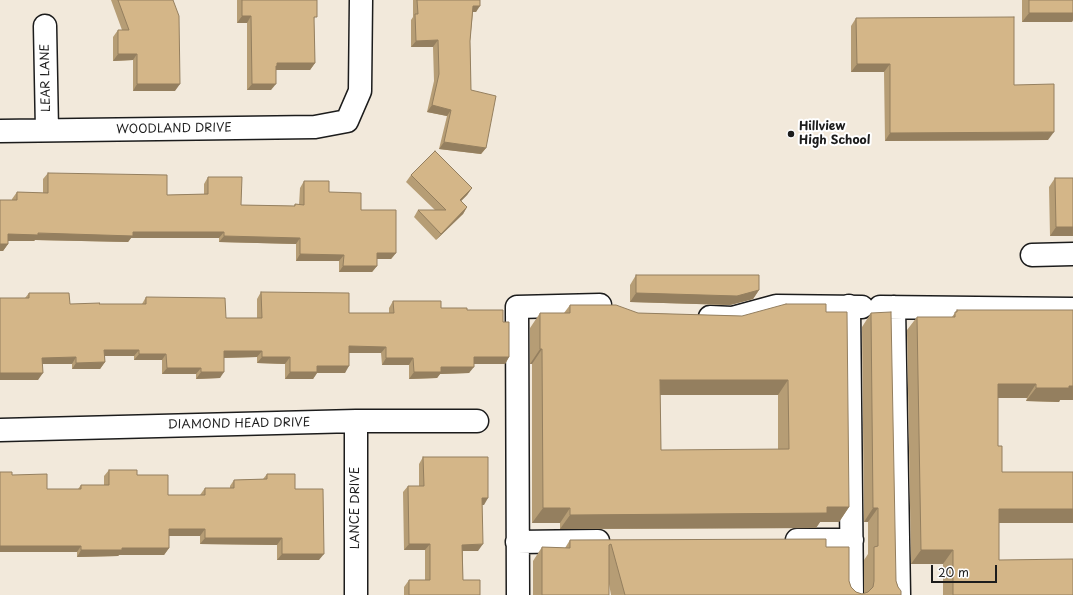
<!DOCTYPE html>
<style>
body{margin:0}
#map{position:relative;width:1073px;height:595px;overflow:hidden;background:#f2e9db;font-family:"Playpen Sans",sans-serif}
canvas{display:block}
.scale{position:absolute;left:931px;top:565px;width:66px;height:18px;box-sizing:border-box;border:2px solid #1c1c1c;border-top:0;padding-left:5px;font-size:12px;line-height:14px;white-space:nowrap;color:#1c1c1c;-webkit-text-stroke:3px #fff;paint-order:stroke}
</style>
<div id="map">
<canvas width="1073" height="595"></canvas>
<div class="scale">20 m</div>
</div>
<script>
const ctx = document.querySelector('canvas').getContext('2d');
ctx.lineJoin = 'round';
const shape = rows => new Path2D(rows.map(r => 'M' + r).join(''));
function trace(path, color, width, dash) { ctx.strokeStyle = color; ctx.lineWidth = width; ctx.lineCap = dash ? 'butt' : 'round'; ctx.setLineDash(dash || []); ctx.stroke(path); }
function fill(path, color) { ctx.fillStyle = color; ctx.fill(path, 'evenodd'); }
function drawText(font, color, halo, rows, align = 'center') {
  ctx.font = font + ' "Playpen Sans",sans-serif'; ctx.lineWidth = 4; ctx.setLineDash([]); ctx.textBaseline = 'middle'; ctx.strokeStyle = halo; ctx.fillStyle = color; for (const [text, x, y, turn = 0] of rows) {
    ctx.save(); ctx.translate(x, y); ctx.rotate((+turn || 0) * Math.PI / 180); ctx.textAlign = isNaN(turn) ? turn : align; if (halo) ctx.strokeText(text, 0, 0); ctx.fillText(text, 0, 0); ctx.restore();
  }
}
const minor = shape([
 [45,26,47,130],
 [0,131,315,127,347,121,360,91,361,0],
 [1032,255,1073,254],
 [849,306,852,595],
 [880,307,1073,309],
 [894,307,899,595],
 [710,317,732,318,776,306,862,307],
 [356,421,356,595],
 [0,430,356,421,477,421],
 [797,540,852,540],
 [517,542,598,541],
 [518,595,517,307,600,305]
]);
const wall = shape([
 [111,0,173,0,175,91,133,91,133,60,113,61,113,37,118,30,122,30],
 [237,0,317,0,314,21,315,63,310,70,276,70,271,90,247,90,247,23,237,23],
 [413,0,480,0,476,12,473,12,470,41,471,90,486,148,481,154,439,149,447,116,427,112,434,81,433,47,411,47,411,20,413,17],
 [1022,0,1073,0,1073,20,1072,22,1022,22],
 [856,18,1014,85,1048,140,885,141,884,72,851,72,851,26],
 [48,173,167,195,204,194,204,184,208,177,241,205,294,206,295,204,299,205,300,188,304,181,329,192,361,210,396,253,391,259,377,259,377,266,372,272,339,272,339,261,296,261,296,244,219,242,219,238,131,238,128,242,35,240,34,241,8,241,8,244,3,251,0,251,0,200,12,200,12,199,17,192,43,193,43,179],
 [411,175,472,188,467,195,461,201,467,207,463,214,436,240,414,217,418,210,435,210,406,182],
 [1055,178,1073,178,1073,236,1050,236,1049,187],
 [636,275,759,290,753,299,730,305,630,302,630,285],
 [261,292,349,313,389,313,389,308,393,301,441,308,467,310,503,322,509,357,505,364,474,364,469,373,440,374,437,378,409,379,409,365,382,365,381,353,349,353,345,373,317,373,313,379,285,379,285,364,257,363,257,357,224,358,220,378,196,379,196,374,162,374,162,360,134,360,134,356,105,356,105,362,100,369,72,369,72,364,42,364,38,380,25,298,29,293,70,304,142,304,146,297,226,318,257,318,257,299],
 [570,305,638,313,742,316,826,312,849,507,839,522,820,522,816,528,560,529,560,523,532,523,532,364,530,364,530,328,540,313,564,313],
 [660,395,778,395,778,450,661,450],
 [957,310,1060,400,1059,402,1026,401,1027,398,998,398,998,446,1002,472,1073,523,999,523,999,560,1073,595,943,595,943,564,911,564,907,330,917,317,952,317],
 [871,313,896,581,901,595,611,595,609,584,609,595,533,595,533,561,542,547,565,548,570,540,826,547,849,581,851,587,856,592,862,594,864,593,864,560,868,554,868,522,864,522,862,327],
 [423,457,484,505,482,505,478,551,463,551,463,580,480,595,404,595,404,587,409,580,425,580,425,550,404,550,403,492,408,486,419,486,419,464],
 [109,470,137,475,168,495,200,495,205,488,230,488,230,486,234,480,263,479,267,474,295,489,319,560,277,560,277,545,200,544,200,536,169,536,169,548,164,555,119,555,118,556,77,557,77,552,12,475,47,489,78,489,81,485,104,485,104,476]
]);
const shadedWall = shape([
 [473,6,480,6,476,12,469,12],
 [1029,13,1073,13,1073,20,1072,22,1022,22],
 [242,16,251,16,247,23,237,23],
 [438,40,433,47,411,47,416,41],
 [118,54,137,54,133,60,113,61],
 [277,63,315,63,310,70,275,70],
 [857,64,890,64,884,72,851,72],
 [137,84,180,84,175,91,133,91],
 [252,84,276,84,271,90,247,90],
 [432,105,451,110,447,116,427,112],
 [1054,132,1048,140,885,141,890,133],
 [444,142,486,148,481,154,439,149],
 [472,188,467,195,455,207,460,200],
 [467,207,463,214,436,240,441,234],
 [1056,227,1073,227,1073,236,1050,236],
 [133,232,224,232,219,238,131,238,128,242,35,240,34,241,3,241,8,234],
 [224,236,300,238,296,244,219,242],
 [0,244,8,244,3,251,0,251],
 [377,253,396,253,391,259,372,259],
 [300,254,344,255,339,261,296,261],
 [343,266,377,266,372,272,339,272],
 [759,290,753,299,730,305,630,302,636,293],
 [349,346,386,347,381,353,344,353],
 [540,349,542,349,532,364,530,364],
 [104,350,139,350,134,356,100,356],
 [224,351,262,351,257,357,219,358],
 [139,354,166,354,162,360,134,360],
 [76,357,72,364,37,364,42,358],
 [262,357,290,357,285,364,257,363],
 [474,357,509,357,505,364,469,364],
 [386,358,413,358,409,365,382,365],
 [105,362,100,369,72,369,76,363],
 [317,366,349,366,345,373,317,373,313,379,285,379,290,372],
 [441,367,474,367,469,373,440,374,437,378,409,379,414,372],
 [167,368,201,368,196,374,162,374],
 [201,372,224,372,220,378,196,379],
 [0,373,43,373,38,380,0,380],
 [660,380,788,380,778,395,650,395],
 [998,384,1036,384,1027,398,988,398],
 [1069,386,1073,386,1073,400,1060,400,1059,402,1026,401,1036,388],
 [482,498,488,498,484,505,478,505],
 [827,507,849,507,839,522,820,522,816,528,560,529,570,515],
 [543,508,570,508,560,523,532,523],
 [873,508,878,508,868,522,864,522],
 [999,509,1073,509,1073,523,989,523],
 [169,529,205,529,200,536,164,536],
 [205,538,282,538,277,545,200,544],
 [409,544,430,544,425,550,404,550],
 [483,544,478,551,458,551,462,545],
 [0,546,81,546,77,552,0,552],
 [122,548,169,548,164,555,119,555,118,556,77,557,81,550],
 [921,550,953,550,943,564,911,564],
 [282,554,324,554,319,560,277,560]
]);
const building = shape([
 [118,0,173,0,179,16,180,84,137,84,137,54,118,54,118,30,129,30,118,0],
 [242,0,317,0,317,17,314,17,315,63,277,63,277,66,276,66,276,84,252,84,251,16,242,16,242,0],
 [417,0,480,0,480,6,473,6,470,41,471,90,496,96,486,148,444,142,451,110,432,105,439,74,438,40,416,41,415,14,418,14,417,0],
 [1029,0,1073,0,1073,13,1029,13,1029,0],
 [1014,17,1014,85,1054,84,1054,132,890,133,890,64,857,64,856,18,1014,17],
 [435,151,472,188,460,200,467,207,441,234,418,210,446,210,411,175,435,151],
 [48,173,167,175,167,195,208,194,208,177,242,177,241,205,295,206,295,204,304,205,304,181,329,181,329,192,361,193,361,210,396,210,396,253,377,253,377,266,343,266,344,255,300,254,300,238,224,236,224,232,133,232,133,236,38,233,38,235,8,234,8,244,0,244,0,200,17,200,17,192,48,193,48,173],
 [1055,178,1073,178,1073,227,1056,227,1055,178],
 [636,275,759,275,759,290,737,296,636,293,636,275],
 [261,292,349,293,349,313,394,313,393,301,441,301,441,308,467,308,467,310,503,310,503,322,509,322,509,357,474,357,474,367,441,367,441,372,414,372,413,358,386,358,386,347,349,346,349,366,317,366,317,372,290,372,290,357,262,357,262,351,224,351,224,372,201,372,201,368,167,368,166,354,139,354,139,350,104,350,105,362,76,363,76,357,42,358,43,373,0,373,0,298,29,298,29,293,69,293,70,304,100,303,99,304,146,304,146,297,225,298,226,318,262,318,261,292],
 [786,304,826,304,826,312,847,312,849,507,827,507,827,513,570,515,570,508,543,508,542,349,540,349,540,313,570,313,570,305,616,305,638,313,742,316,786,304],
 [660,380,788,380,789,449,661,450,660,380],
 [957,310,1073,310,1073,386,1069,386,1069,388,1036,388,1036,384,998,384,998,446,1002,446,1002,472,1073,472,1073,509,999,509,999,560,1073,559,1073,595,953,595,953,550,921,550,917,317,955,317,955,312,957,312,957,310],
 [891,312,896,581,898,587,901,591,901,595,625,595,611,544,609,545,609,595,542,595,542,547,570,548,570,540,826,539,826,547,849,547,849,581,851,587,856,592,862,594,868,592,873,587,874,581,874,547,878,546,878,508,873,508,871,313,891,312],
 [423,457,488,457,488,498,482,498,483,544,462,545,463,580,480,580,480,595,409,595,409,580,430,580,430,544,409,544,408,486,424,486,423,457],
 [109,470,137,470,137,475,168,475,168,495,205,495,205,488,234,488,234,480,267,479,267,474,295,474,295,489,323,489,324,554,282,554,282,538,205,538,205,529,169,529,169,548,122,548,122,550,81,550,81,546,0,546,0,472,12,472,12,475,47,474,47,489,81,489,81,485,109,485,109,470]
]);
const markers = [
 [791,134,4,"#1c1c1c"]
];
const streetNames = [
 ["LEAR LANE",46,78,-91],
 ["WOODLAND DRIVE",174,129,-1],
 ["DIAMOND HEAD DRIVE",239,424,-1],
 ["LANCE DRIVE",356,508,-90]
];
const poiNames = [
 ["Hillview",799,127],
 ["High School",799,141]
];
trace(minor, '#1c1c1c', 25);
trace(minor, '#fff', 22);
fill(wall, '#b69d75');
fill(shadedWall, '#947f5f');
fill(building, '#d4b688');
trace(building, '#947f5f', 1);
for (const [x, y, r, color] of markers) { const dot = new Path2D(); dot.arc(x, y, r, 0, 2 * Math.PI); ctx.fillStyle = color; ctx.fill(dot); trace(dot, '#fff', 1.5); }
drawText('12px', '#1c1c1c', '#fff', streetNames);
drawText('bold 12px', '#1c1c1c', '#fff', poiNames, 'left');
</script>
